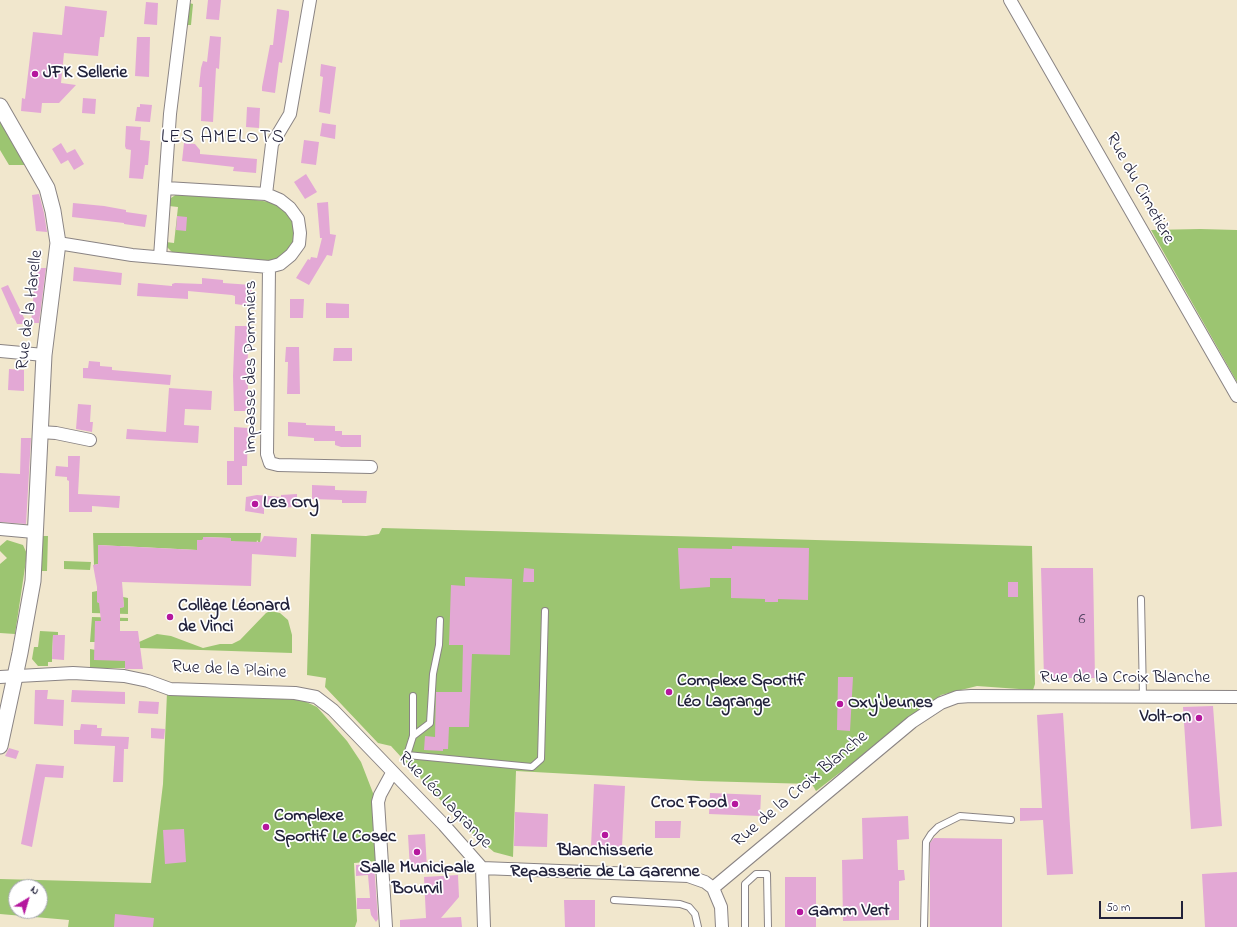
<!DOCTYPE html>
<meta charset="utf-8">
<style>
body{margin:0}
#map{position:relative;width:1237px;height:927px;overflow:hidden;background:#f1e7cd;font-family:"Indie Flower",sans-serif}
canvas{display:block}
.north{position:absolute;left:8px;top:879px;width:40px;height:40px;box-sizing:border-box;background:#fff;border:1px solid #a7a7b1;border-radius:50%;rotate:38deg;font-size:11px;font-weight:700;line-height:16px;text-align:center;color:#22223b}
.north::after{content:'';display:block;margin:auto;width:14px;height:18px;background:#b5179e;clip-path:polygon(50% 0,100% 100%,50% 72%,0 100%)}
.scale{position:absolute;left:1099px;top:901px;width:84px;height:18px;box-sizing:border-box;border:2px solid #22223b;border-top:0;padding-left:5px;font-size:12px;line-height:14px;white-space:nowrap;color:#22223b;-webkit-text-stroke:3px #fff;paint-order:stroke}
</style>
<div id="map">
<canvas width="1237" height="927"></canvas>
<div class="north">N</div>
<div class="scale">50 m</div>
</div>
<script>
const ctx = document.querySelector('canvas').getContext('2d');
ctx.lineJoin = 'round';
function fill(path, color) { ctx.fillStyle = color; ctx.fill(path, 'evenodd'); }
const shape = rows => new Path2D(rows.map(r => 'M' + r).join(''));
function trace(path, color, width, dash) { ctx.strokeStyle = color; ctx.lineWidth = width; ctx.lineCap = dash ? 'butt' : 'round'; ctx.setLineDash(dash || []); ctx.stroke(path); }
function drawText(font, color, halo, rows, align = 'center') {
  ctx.font = font + ' "Indie Flower",sans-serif'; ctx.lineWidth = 3.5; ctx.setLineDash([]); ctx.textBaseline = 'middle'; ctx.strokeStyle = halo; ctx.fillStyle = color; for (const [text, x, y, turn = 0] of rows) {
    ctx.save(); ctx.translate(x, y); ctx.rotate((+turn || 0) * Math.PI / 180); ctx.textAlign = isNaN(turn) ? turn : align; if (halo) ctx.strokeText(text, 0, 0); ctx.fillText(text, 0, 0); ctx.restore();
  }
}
const green = shape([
 [189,3,193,4,191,25,187,25],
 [0,118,28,165,9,165,0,150],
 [177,194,241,198,277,203,294,216,297,237,283,257,267,262,174,254,167,247,166,242,174,243,178,207,169,206,171,198],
 [1200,229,1237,230,1237,382,1151,230],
 [382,528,1032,546,1035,684,1033,690,977,686,941,695,816,791,812,784,700,781,516,771,513,857,494,852,467,829,391,746,378,743,325,687,326,678,307,675,311,534,366,536,379,534],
 [93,533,261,533,260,545,257,540,256,546,231,541,231,538,204,537,197,550,120,546,117,554,117,546,98,545,98,564,94,565],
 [42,536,48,536,47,571,41,571],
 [7,540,23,545,27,554,15,634,0,633,0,564,7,558,0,551,0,546],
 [64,561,91,562,90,570,64,569],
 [97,591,97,602,118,608,124,607,123,597,128,598,128,614,92,613,92,592],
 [270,611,280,613,288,620,292,635,292,653,140,648,139,642,157,634,171,636,203,648,220,644,232,644,240,640,266,613],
 [92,617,128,618,128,621,95,621,95,642,90,642],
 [40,631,58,632,58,635,53,635,52,659,52,662,48,662,48,666,38,666,32,659,34,647,38,647],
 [90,649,126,655,125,668,90,668],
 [167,693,302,700,317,707,347,741,361,762,373,793,378,861,354,863,357,921,355,927,68,927,69,920,0,914,0,879,151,883,163,784],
 [16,887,40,887,40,911,16,911]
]);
const building = shape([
 [208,0,221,0,219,20,206,19],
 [146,2,158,3,157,25,144,24],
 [65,6,107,11,104,37,100,37,98,56,64,53,61,83,76,85,59,103,42,103,41,113,21,111,22,98,25,99,33,32,62,35],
 [277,9,289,11,289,16,282,63,279,62,275,93,262,91,262,87,270,45,273,45],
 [210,36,221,37,219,69,216,68,213,122,201,121,202,87,199,87,201,68,203,61,207,62],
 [137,37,150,37,149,77,135,76],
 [321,64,336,67,330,114,319,112,323,77,320,76],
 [83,98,96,99,95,114,82,113],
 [140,104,152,105,150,122,135,121,137,107,140,107],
 [247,107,260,108,259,128,246,127],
 [322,123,336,125,335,139,320,136],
 [126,126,141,127,140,140,150,141,148,165,145,165,143,179,129,178,131,150,126,149,125,146],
 [304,140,319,142,316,165,301,163],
 [61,143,67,153,75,149,84,164,74,170,68,160,61,164,52,149],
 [184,143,195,144,200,150,200,154,257,159,256,173,233,171,234,167,182,161],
 [306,174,317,192,305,199,294,182],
 [39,194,44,213,47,232,36,231,32,195],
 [328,202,330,234,336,235,332,256,327,255,309,285,296,278,308,259,310,260,311,257,317,258,322,238,320,238,317,203],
 [73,203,104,206,126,210,126,212,147,215,145,227,124,224,124,223,72,217],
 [177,216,187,217,186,231,176,230],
 [74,267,122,273,121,285,73,281],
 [36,268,46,268,39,323,31,323],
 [202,278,223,280,223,283,252,285,250,306,235,304,235,296,232,295,188,291,188,299,137,296,138,283,172,286,172,284,175,283,202,284],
 [8,285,27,324,17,324,1,288],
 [290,299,304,299,303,318,290,318],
 [326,303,349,304,349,318,326,318],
 [235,326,250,326,247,368,249,411,234,411,233,376],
 [286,347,299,347,300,394,287,394,288,362,285,362],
 [334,348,352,348,352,361,333,361],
 [89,361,100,362,100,366,112,367,112,370,171,375,170,385,83,378,83,368,88,368],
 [9,369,24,370,24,391,8,390],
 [169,388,212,391,211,410,185,409,184,425,199,426,198,443,126,439,127,429,166,432],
 [78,404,91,405,90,422,93,422,92,432,76,429],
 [288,422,306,423,306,425,335,426,335,431,342,431,342,435,361,435,361,447,341,447,335,445,335,441,314,441,314,438,288,436],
 [234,427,248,428,247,466,242,466,242,485,227,485,227,461,234,461],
 [21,438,31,438,26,524,0,522,0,473,20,474],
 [68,456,80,456,78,494,120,496,119,508,92,506,92,512,69,512,69,481,67,480,67,477,55,476,56,466,68,467],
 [312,485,335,486,335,490,367,491,366,503,342,503,342,500,312,499],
 [297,494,297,507,264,508,264,514,245,511,246,497,257,495,281,497,281,495],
 [264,536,297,538,296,557,252,554,251,586,122,582,124,607,120,608,120,631,138,631,143,669,125,669,125,661,94,660,95,621,101,621,99,603,97,602,97,587,93,565,98,564,98,545,197,550,197,540,203,540,203,537,231,538,231,541,261,542],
 [732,546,809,548,808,600,778,599,778,602,765,602,765,599,731,598,731,578,710,578,710,587,680,589,678,548,732,549],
 [524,568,534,569,534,582,523,582],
 [1041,568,1093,568,1095,678,1044,678],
 [465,577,512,579,510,655,472,654,469,727,449,727,448,749,443,749,443,751,424,750,425,736,435,737,436,692,462,692,463,645,449,645,451,585,465,586],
 [1008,582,1018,582,1018,597,1008,597],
 [53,635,65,635,64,660,52,659],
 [838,677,853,677,850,731,837,730],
 [35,690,48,690,47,699,64,700,63,726,34,724],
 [72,690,125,692,125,704,71,702],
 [139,701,159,702,158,714,138,713],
 [1213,706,1222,826,1191,829,1183,707],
 [1063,713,1073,874,1047,875,1043,820,1020,821,1020,808,1042,808,1037,715],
 [81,724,97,725,97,728,102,728,101,736,129,737,128,749,124,749,123,782,113,782,115,746,74,744,74,730,80,730],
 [151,728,165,729,164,739,151,738],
 [9,748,19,751,16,759,5,756],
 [36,764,64,766,63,778,45,777,32,847,21,844],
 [594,784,625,786,622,847,591,846],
 [710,793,761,795,760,816,709,814],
 [515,812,548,814,547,847,514,846],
 [908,816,909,839,897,840,898,870,904,870,905,880,899,881,899,920,843,921,842,860,863,859,862,818],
 [655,821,681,821,680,838,655,838],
 [184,829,186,862,165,864,163,830],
 [425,834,427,868,410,869,408,835],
 [934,838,1002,839,1002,927,930,927,930,843],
 [374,864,378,919,376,922,371,915,370,909,357,909,357,898,370,898,368,875,356,876,356,865],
 [1237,872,1237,927,1205,927,1202,874],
 [458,875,459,897,441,918,461,917,462,927,400,927,400,920,426,918,424,877],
 [785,877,816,877,816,927,785,927],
 [564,900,595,900,595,927,565,927],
 [115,914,154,918,153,927,114,927]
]);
const service = shape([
 [1141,599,1143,697],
 [413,696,413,736,407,755,532,767,541,759,545,611],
 [413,736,430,723,433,674,439,645,440,620],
 [614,900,680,904,689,907,695,914,698,927],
 [745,927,745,884,756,874,767,874,768,927],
 [924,927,926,842,931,834,938,827,960,816,1011,820]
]);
const minor = shape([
 [1010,0,1237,396],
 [266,194,272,144,290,114,310,0],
 [58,243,132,255,269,267,280,264,291,255,299,244,300,233,298,219,290,208,280,200,266,194,166,188],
 [160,257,170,114,184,0],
 [269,267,267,454,270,463,278,465,371,467],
 [0,351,44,355],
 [40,432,56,433,90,440],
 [0,529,34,532],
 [0,677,73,673,124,676,148,681,170,689,295,693,316,697,333,710,444,825,482,868,484,927],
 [482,868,688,876,705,882,713,888,912,722,941,703,957,697,971,696,1237,697],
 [713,888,721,907,722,927],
 [386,927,378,802,380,795,392,773]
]);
const tertiary = shape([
 [0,106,47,188,53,211,58,243,44,355,33,581,20,653,0,746]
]);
const markers = [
 [35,74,4,"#b5179e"],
 [255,504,4,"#b5179e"],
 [170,617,4,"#b5179e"],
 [669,692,4,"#b5179e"],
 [840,704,4,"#b5179e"],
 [1199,718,4,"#b5179e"],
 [735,804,4,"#b5179e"],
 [266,827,4,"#b5179e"],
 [605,835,4,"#b5179e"],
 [417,852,4,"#b5179e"],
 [800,912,4,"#b5179e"]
];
const numberNames = [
 ["6",1082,620]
];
const poiNames = [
 ["JFK Sellerie",43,74],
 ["Les Ory",263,504],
 ["Collège Léonard",178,607],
 ["de Vinci",178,628],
 ["Complexe Sportif",677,682],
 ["Léo Lagrange",677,703],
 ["Oxy'Jeunes",848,704],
 ["Volt-on",1191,718,"right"],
 ["Croc Food",727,804,"right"],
 ["Complexe",274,817],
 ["Sportif Le Cosec",274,838],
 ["Blanchisserie",605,852,"center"],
 ["Repasserie de La Garenne",605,873,"center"],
 ["Salle Municipale",417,869,"center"],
 ["Bourvil",417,890,"center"],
 ["Gamm Vert",808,912]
];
const streetNames = [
 ["Rue du Cimetière",1139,189,61],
 ["Rue de la Harelle",31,310,-83],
 ["Impasse des Pommiers",252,367,-90],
 ["Rue de la Plaine",229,671,3],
 ["Rue de la Croix Blanche",1125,679],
 ["Rue de la Croix Blanche",801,790,-40],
 ["Rue Léo Lagrange",444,801,46]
];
const neighbourhoodNames = [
 ["LES AMELOTS",223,139]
];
fill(green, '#9cc571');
fill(building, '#e3a8d5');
trace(service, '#8a8484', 8);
trace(minor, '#8a8484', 14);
trace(tertiary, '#8a8484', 17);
trace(service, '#fff', 6);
trace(minor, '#fff', 12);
trace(tertiary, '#fff', 15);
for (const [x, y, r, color] of markers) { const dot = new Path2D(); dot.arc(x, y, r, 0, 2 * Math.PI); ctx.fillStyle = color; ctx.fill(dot); trace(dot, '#fff', 1.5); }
drawText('16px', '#524462', null, numberNames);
drawText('bold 18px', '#22223b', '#fff', poiNames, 'left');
drawText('18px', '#22223b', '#fff', streetNames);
ctx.letterSpacing = '1px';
drawText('19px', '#22223b', '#fff', neighbourhoodNames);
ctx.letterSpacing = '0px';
</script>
